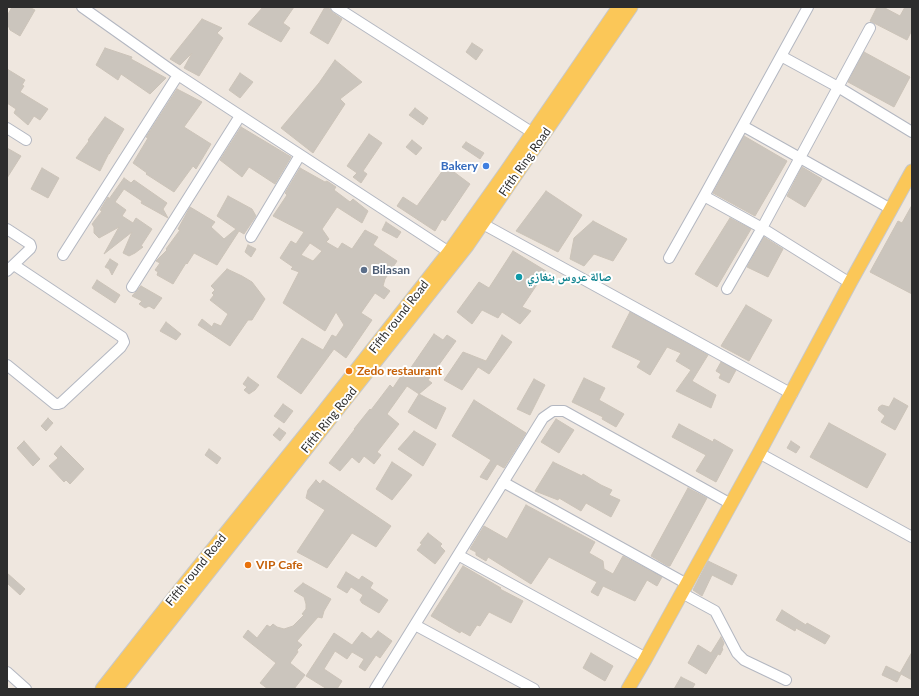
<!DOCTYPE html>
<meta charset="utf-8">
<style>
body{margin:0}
#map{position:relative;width:919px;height:696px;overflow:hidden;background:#efe7df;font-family:Lato,sans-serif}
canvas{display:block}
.frame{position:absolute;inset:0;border:8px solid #2d2d2d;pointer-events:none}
</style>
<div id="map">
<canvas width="919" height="696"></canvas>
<div class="frame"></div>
</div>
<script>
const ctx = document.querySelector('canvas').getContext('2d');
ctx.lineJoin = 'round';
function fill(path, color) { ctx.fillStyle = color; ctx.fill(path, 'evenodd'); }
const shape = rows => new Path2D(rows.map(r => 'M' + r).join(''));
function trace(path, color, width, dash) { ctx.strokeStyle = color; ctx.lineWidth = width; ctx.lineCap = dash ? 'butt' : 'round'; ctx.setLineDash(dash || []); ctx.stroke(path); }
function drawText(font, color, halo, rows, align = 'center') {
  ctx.font = font + ' Lato,"Noto Naskh Arabic",sans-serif'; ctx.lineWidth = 4; ctx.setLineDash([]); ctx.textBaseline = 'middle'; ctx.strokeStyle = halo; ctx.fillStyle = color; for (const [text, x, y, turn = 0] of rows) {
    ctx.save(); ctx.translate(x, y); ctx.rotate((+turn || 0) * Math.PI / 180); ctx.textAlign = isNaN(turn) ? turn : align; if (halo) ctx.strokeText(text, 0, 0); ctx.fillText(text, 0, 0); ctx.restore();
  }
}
const building = shape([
 [12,7,29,7,35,10,20,36,10,30,9,27,7,26,7,16,12,7],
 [263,7,294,7,283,23,290,28,281,42,248,24,263,7],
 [325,7,330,9,332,12,342,19,328,44,310,33,325,7],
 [877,7,883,7,900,16,905,7,912,7,912,30,907,40,870,21,877,7],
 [202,19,222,28,217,33,223,38,199,76,184,68,192,53,180,65,170,59,202,19],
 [472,43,483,50,476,60,466,52,472,43],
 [105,48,132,57,131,59,166,78,150,94,121,74,118,80,96,65,105,48],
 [864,52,910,77,894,107,848,82,864,52],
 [335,60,362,82,340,99,345,104,313,153,281,128,319,83,335,60],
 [7,69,25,80,22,85,24,86,20,92,48,109,40,120,34,116,28,125,14,113,16,109,7,103,7,69],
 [240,73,253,82,240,98,229,90,240,73],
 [177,89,202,102,184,127,211,144,196,169,193,166,174,192,146,174,147,173,133,163,148,138,146,137,177,89],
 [415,108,428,118,423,125,409,115,415,108],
 [105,117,124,129,109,154,109,153,100,171,76,158,89,141,88,140,105,117],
 [241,127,291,157,275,184,249,167,242,177,220,160,241,127],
 [369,134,382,143,363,171,367,174,361,183,353,177,357,173,347,166,369,134],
 [744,136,787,161,755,216,713,193,744,136],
 [412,140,422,148,416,155,406,147,412,140],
 [466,142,484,153,480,159,462,147,466,142],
 [7,148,21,156,7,178,7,148],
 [446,166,470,184,445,221,442,219,435,231,397,206,403,197,417,206,446,166],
 [802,167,822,179,805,207,787,196,802,167],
 [42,168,59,178,48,198,31,189,42,168],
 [300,168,325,182,327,181,336,187,334,190,350,202,353,199,368,211,362,223,337,207,322,229,329,239,326,242,338,249,342,243,352,249,365,230,378,237,373,245,397,261,385,279,383,286,390,291,384,299,375,293,361,313,372,320,346,358,334,349,301,394,277,377,302,338,323,350,332,335,336,337,344,325,336,312,325,331,283,303,299,272,291,269,293,267,280,258,291,241,296,244,304,232,273,216,287,195,285,193,300,168],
 [310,243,322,251,313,261,301,255,310,243],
 [124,178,131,183,134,180,167,203,163,209,168,218,141,203,142,201,124,189,115,202,126,210,122,216,133,223,136,218,152,229,141,246,143,247,135,253,129,256,123,253,132,232,104,254,119,227,99,238,94,233,94,227,92,224,102,211,100,210,108,197,109,199,124,178],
 [546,191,582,215,558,252,516,231,546,191],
 [228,196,252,209,256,216,244,234,239,231,217,265,194,253,187,264,186,263,173,284,157,275,158,272,155,270,160,263,156,261,167,250,166,249,180,230,178,229,190,207,215,222,211,227,224,239,236,229,217,216,228,196],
 [912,205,912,294,870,272,898,221,902,223,912,205],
 [730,218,751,229,717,287,695,274,730,218],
 [593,221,627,239,613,261,594,254,584,266,570,259,574,238,593,221],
 [386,222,401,232,397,238,382,230,386,222],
 [764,237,783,249,768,277,747,267,764,237],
 [248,245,256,249,251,257,245,252,248,245],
 [513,251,546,271,522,307,531,311,520,324,502,312,498,318,482,310,472,324,457,312,479,282,489,288,513,251],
 [110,259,118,264,112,275,109,269,105,267,110,259],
 [227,269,242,276,252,282,265,299,252,320,248,320,230,346,198,325,202,319,212,327,214,323,221,326,228,314,210,300,214,295,212,293,215,290,211,286,227,269],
 [97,280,120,295,115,303,92,288,97,280],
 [141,286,162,298,154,309,149,306,145,308,139,304,142,301,132,296,141,286],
 [746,305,772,320,749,361,721,346,746,305],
 [630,312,708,355,692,381,716,395,711,408,676,391,691,370,676,361,681,353,667,347,650,375,637,367,641,361,612,347,630,312],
 [166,322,181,334,176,340,160,331,166,322],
 [434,334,443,340,447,335,456,341,428,380,432,383,419,394,407,386,387,414,399,424,377,452,381,455,374,464,364,456,359,463,352,457,340,471,329,463,355,429,354,429,370,409,371,410,390,385,393,388,407,367,410,369,434,334],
 [502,335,512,342,489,374,478,367,462,390,444,380,463,352,486,361,502,335],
 [721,362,736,370,729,383,719,378,721,374,716,371,721,362],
 [248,377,259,385,255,390,249,394,244,390,247,387,243,384,248,377],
 [584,378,605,388,599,400,624,414,616,427,602,419,603,417,572,402,584,378],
 [534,379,545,385,530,415,517,409,534,379],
 [419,394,446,408,436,429,408,412,419,394],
 [894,398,908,406,895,430,881,422,885,416,878,410,879,407,882,405,889,407,894,398],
 [474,400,526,433,504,468,497,464,487,480,480,477,491,460,452,436,474,400],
 [283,404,293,411,284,423,274,416,283,404],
 [48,418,53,423,46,431,41,426,48,418],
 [556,419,574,430,559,453,541,442,556,419],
 [829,423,886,454,867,488,810,457,829,423],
 [679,424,713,442,714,439,733,450,716,482,696,471,706,455,672,437,679,424],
 [279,428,286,433,280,441,273,435,279,428],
 [414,431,436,444,423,466,398,449,414,431],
 [24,441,40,459,33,466,17,448,24,441],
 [791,441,800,447,796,453,787,448,791,441],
 [61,446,84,469,70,484,66,480,64,482,49,466,58,458,54,454,61,446],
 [209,449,221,458,217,464,205,455,209,449],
 [392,462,412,475,392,500,376,489,392,462],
 [553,462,582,476,583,474,601,485,612,490,609,495,620,500,611,517,586,503,581,511,559,498,558,500,535,491,553,462],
 [316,480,320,484,323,480,391,526,376,547,352,533,327,568,297,552,325,510,306,498,308,490,316,480],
 [688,488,707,498,670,566,668,566,651,556,688,488],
 [526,505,595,542,589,553,603,561,604,569,613,574,623,556,662,577,657,586,647,580,635,601,603,586,598,596,591,592,597,582,549,557,531,584,488,557,486,561,476,555,476,552,470,549,484,526,507,539,526,505],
 [428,533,442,544,440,546,445,551,435,564,417,550,422,544,420,543,428,533],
 [708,561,737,575,732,585,712,575,702,596,693,590,708,561],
 [463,566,501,588,500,589,523,601,511,623,489,612,480,626,477,625,470,636,461,631,460,633,431,616,463,566],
 [346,572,359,580,362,576,373,583,370,588,388,600,379,613,362,603,360,600,363,595,351,587,347,593,337,587,346,572],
 [7,573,25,589,20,595,7,583,7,573],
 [303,583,331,599,324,611,322,618,318,617,297,641,302,645,297,650,298,652,290,663,305,675,294,689,268,689,260,683,276,663,243,637,248,630,257,638,267,625,270,627,273,624,277,627,284,629,293,626,304,615,302,614,306,609,306,604,304,597,294,591,303,583],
 [782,610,806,625,807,623,830,636,825,644,796,628,795,631,776,620,782,610],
 [378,631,392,641,380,658,376,655,365,671,359,667,364,659,352,652,347,659,335,651,324,669,342,681,337,689,327,689,306,676,334,633,352,645,362,632,371,639,378,631],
 [721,637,724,643,722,648,723,649,720,655,718,654,706,674,688,663,698,645,711,653,721,637],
 [912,652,912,680,901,674,897,682,882,675,886,666,900,673,912,652],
 [591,653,613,666,605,681,583,668,591,653],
 [681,677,695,684,692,689,674,689,681,677]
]);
const minor = shape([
 [82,7,178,75,449,252],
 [336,7,533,133],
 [781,56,838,87,912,132],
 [743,126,891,209],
 [7,128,26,140],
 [704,196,762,228,850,283],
 [483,224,792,394],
 [7,229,30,244,31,247,30,249,7,271],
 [251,237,300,155],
 [63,255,178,75],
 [669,258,704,196,808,7],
 [132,287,240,116],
 [727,289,762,228,870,28],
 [7,365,55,404,58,404,61,403,121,347,124,342,122,337,14,265],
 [759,453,912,537],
 [503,482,687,584],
 [458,555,646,658],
 [682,593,715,611,737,653,744,660,786,680],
 [415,625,534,689],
 [7,672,26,689],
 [375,689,543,418,553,411,564,411,731,504]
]);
const major = shape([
 [102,689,179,591,320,416,449,252,505,173,619,7],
 [116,689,467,246,631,7],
 [628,689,646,658,759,453,850,283,912,171]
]);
const markers = [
 [486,166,4,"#3f7fe0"],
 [364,270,4,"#5c6f8a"],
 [519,277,4,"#0f9aa8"],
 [349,371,4,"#e8710a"],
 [248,565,4,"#e8710a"]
];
const streetNames = [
 ["Fifth Ring Road",525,162,-55],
 ["Fifth round Road",399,317,-52],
 ["Fifth Ring Road",329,420,-51],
 ["Fifth round Road",196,570,-51]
];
const shopNames = [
 ["Bakery",478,166]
];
const serviceNames = [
 ["Bilasan",372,270]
];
const cultureNames = [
 ["صالة عروس بنغازي",527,277]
];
const foodNames = [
 ["Zedo restaurant",357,371],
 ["VIP Cafe",256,565]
];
fill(building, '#cbc5bd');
trace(building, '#cbc3b8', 1);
trace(minor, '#b3b7c1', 12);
trace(major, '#c8c8c8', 15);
trace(minor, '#fff', 10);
trace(major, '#fbc758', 13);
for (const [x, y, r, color] of markers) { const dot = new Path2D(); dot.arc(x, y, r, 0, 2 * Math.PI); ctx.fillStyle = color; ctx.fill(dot); trace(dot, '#fff', 1.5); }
drawText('12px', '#2d2d2d', '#fff', streetNames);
drawText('bold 12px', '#366cbe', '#fff', shopNames, 'right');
drawText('bold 12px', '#4e5e75', '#fff', serviceNames, 'left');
drawText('bold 12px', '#0d838f', '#fff', cultureNames, 'left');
drawText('bold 12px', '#c56008', '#fff', foodNames, 'left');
</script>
